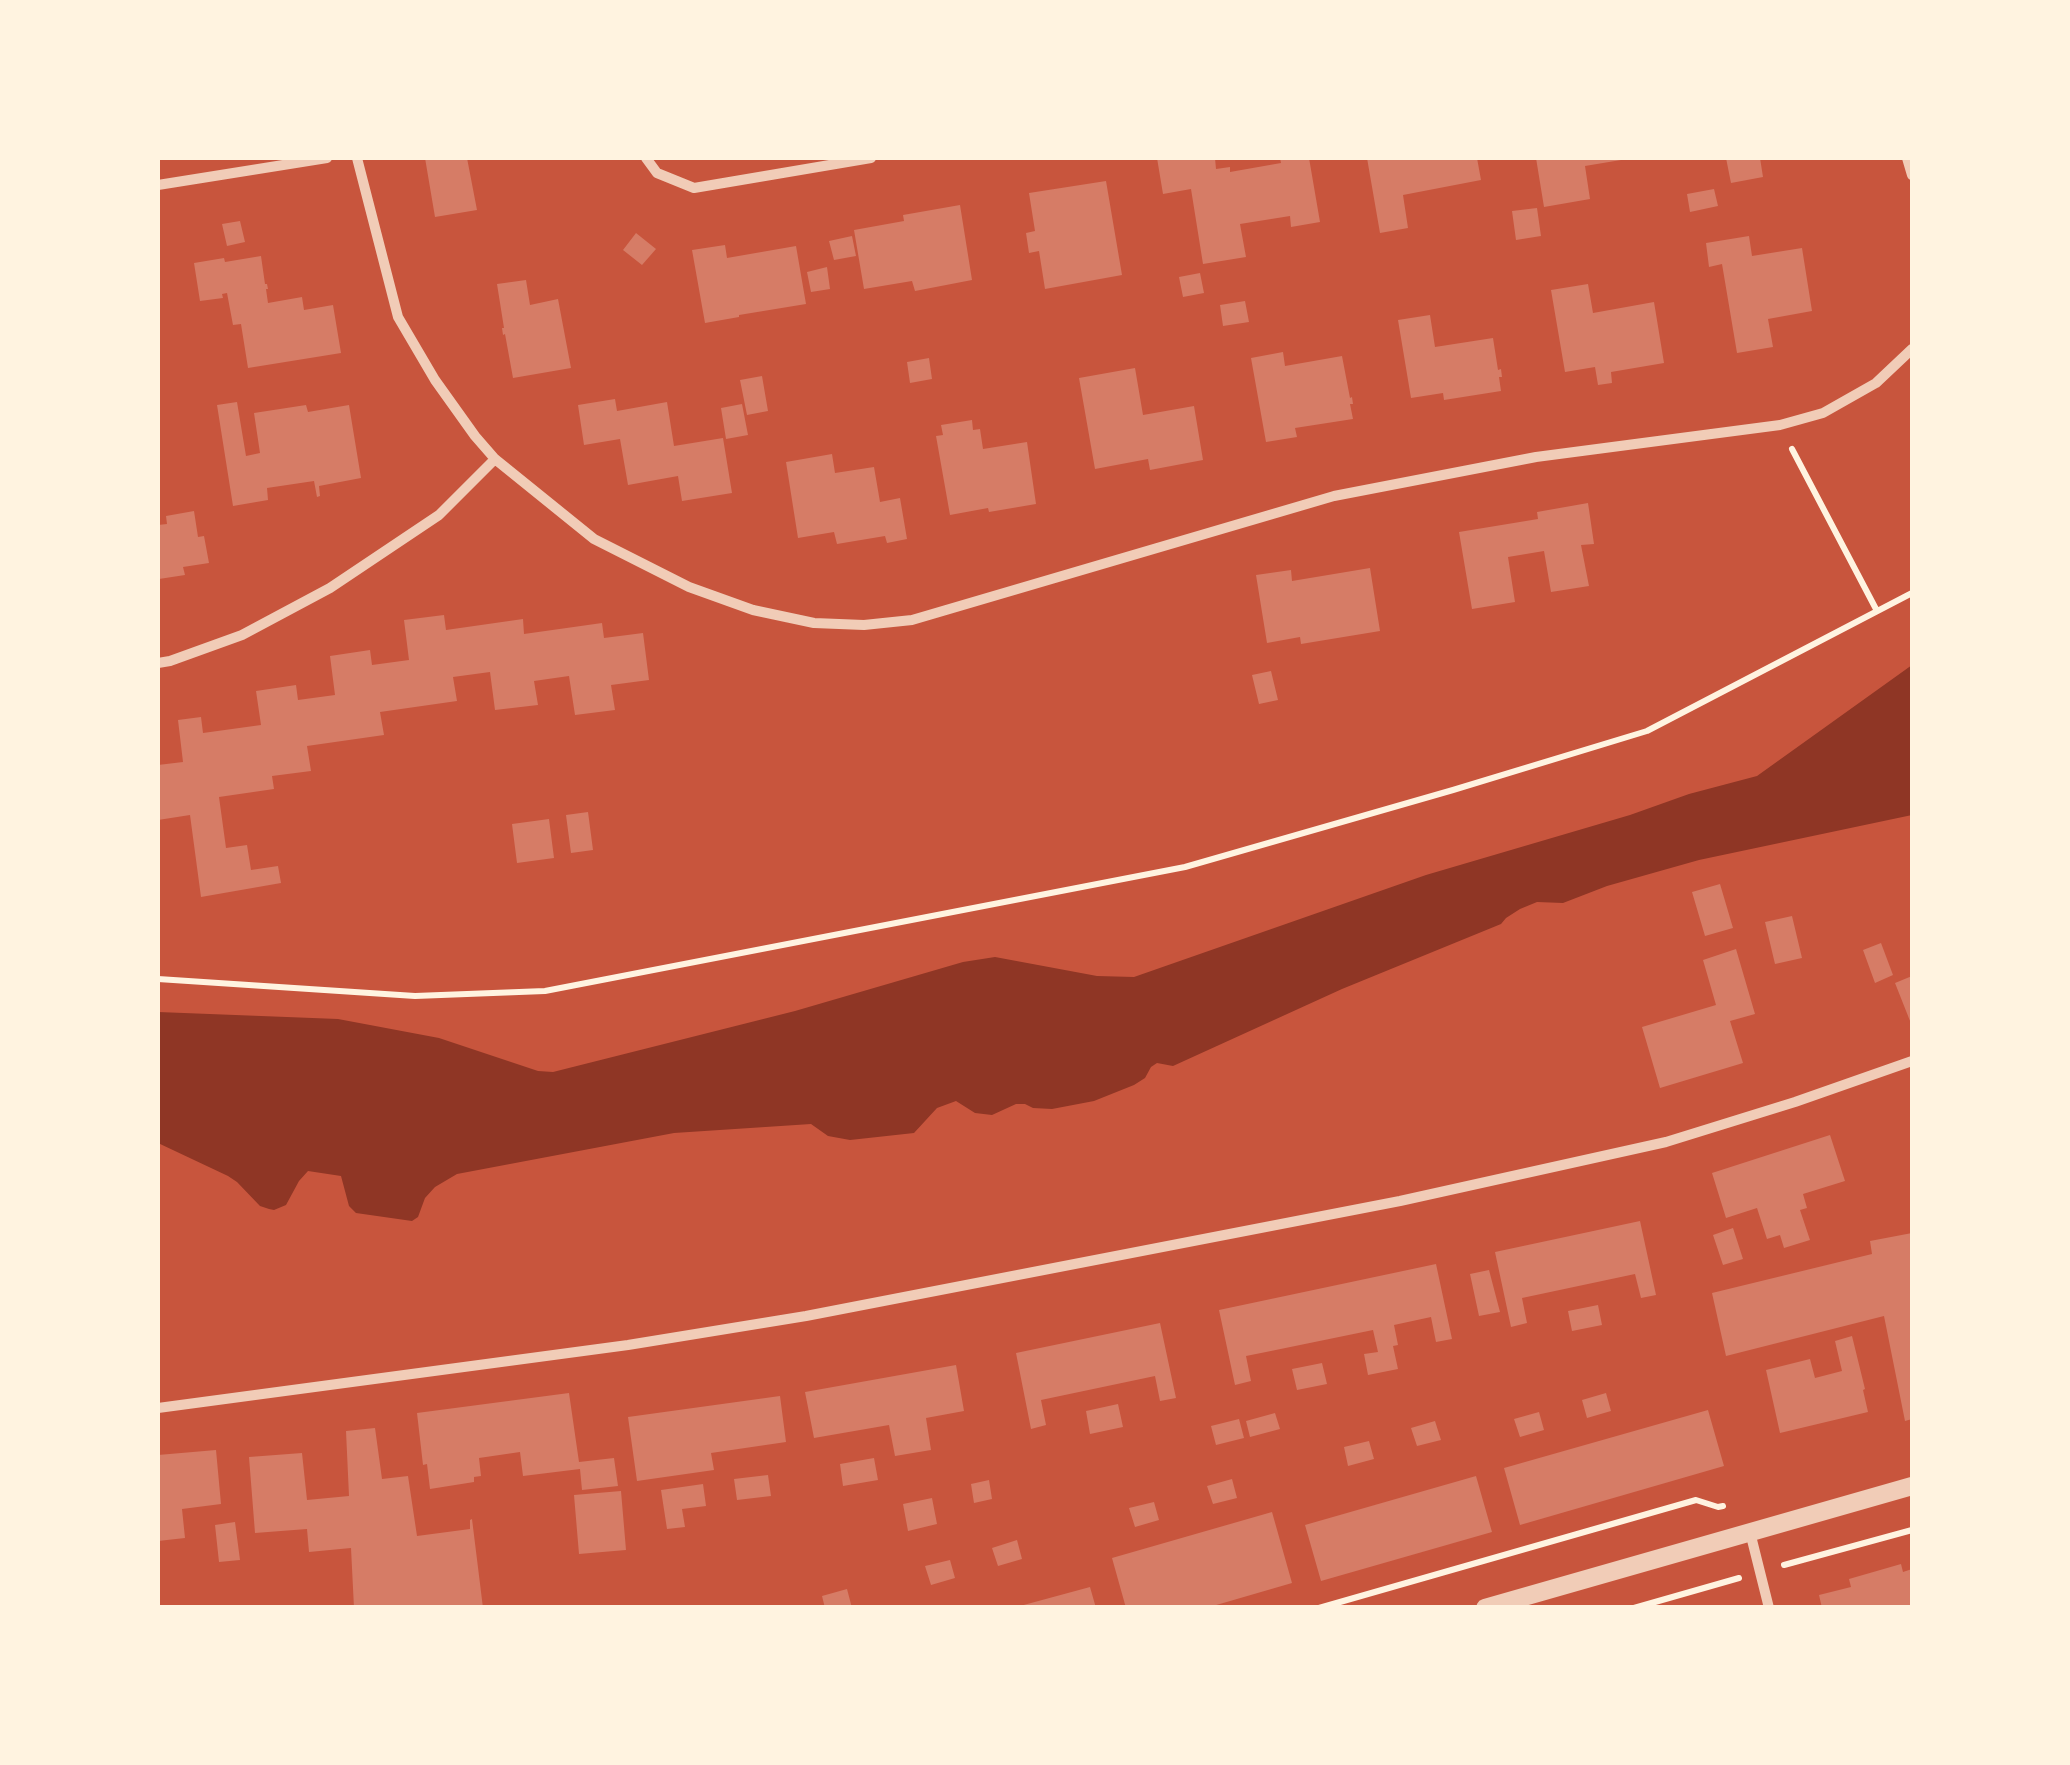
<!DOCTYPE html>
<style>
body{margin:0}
#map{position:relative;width:2070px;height:1765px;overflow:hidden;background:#c8553d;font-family:"Open Sans",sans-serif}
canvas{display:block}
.frame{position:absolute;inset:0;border:160px solid #fff3e0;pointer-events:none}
</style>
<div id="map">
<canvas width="2070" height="1765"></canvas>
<div class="frame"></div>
</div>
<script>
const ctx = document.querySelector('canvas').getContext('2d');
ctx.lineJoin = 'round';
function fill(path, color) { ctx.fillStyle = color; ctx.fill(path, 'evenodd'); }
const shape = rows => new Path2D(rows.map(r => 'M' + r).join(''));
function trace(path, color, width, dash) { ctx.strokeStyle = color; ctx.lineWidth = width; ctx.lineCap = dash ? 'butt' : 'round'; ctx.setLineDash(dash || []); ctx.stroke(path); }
const water = shape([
 [1912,665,1912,815,1699,860,1607,886,1563,903,1537,902,1520,909,1506,918,1501,924,1342,989,1173,1066,1157,1063,1151,1067,1145,1078,1134,1085,1094,1101,1052,1109,1033,1108,1025,1104,1016,1104,992,1115,975,1113,956,1101,937,1108,914,1133,850,1140,828,1136,811,1124,674,1133,457,1174,435,1187,425,1198,418,1217,412,1221,356,1213,349,1206,341,1176,308,1171,299,1181,286,1205,274,1210,269,1209,260,1206,237,1182,228,1176,158,1143,158,1012,338,1019,439,1038,538,1071,553,1072,795,1011,963,962,995,957,1097,976,1134,977,1426,875,1630,815,1689,794,1757,776]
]);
const building = shape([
 [425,158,467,158,477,210,435,217],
 [1157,158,1215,158,1216,169,1230,167,1230,172,1281,163,1280,158,1309,158,1320,222,1291,227,1290,216,1240,224,1246,257,1203,264,1191,189,1163,194],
 [1367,158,1477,158,1481,180,1403,195,1408,228,1380,233],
 [1536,158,1620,158,1621,160,1585,166,1590,199,1544,207],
 [1726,158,1760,158,1763,177,1731,183],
 [1106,181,1122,275,1045,289,1039,251,1029,253,1026,233,1035,231,1029,193],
 [1714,189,1718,206,1690,212,1687,194],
 [960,205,972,280,915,291,912,281,864,289,854,230,904,221,903,215],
 [1537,208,1541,236,1516,240,1512,211],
 [240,221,245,242,227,246,222,224],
 [636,233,656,249,642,265,623,250],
 [852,236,856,256,834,260,829,241],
 [1749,236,1752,256,1802,248,1812,311,1768,319,1773,347,1737,353,1722,264,1709,267,1706,243],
 [725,245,727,258,796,246,806,304,739,315,739,317,705,323,692,250],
 [261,256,265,284,267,284,268,289,266,289,268,303,302,297,304,310,333,305,341,353,248,368,241,324,233,325,227,293,222,294,223,298,200,301,194,263,224,258,225,262],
 [827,267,830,289,811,292,807,272],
 [1200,273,1204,293,1183,297,1179,277],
 [526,280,530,305,558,299,571,368,513,378,505,334,503,335,502,328,504,328,497,284],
 [1588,284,1593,313,1654,302,1664,363,1611,372,1612,383,1598,385,1595,367,1565,372,1551,290],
 [1245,301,1249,322,1223,326,1220,305],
 [1430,315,1435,347,1493,338,1498,370,1501,369,1502,377,1499,377,1501,391,1444,400,1443,393,1411,398,1398,320],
 [1283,352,1285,366,1342,356,1350,398,1352,397,1353,404,1350,404,1353,419,1295,428,1297,437,1266,442,1251,358],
 [929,358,932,379,910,383,907,362],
 [1135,368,1143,415,1194,406,1203,460,1150,470,1148,459,1095,469,1079,378],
 [762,376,768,411,747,415,740,380],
 [615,399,617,411,667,402,674,446,723,438,732,493,682,501,678,476,628,485,620,439,584,445,578,405],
 [237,402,246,456,260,453,254,413,306,405,308,412,349,405,361,478,319,486,320,496,317,497,314,481,267,488,268,500,233,506,217,405],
 [742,404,748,435,726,439,721,408],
 [972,420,973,430,980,429,983,449,1027,442,1036,504,989,512,988,508,950,515,936,436,943,435,941,425],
 [832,454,835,473,874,467,880,502,900,498,907,539,887,543,885,536,837,544,834,532,798,538,786,462],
 [1588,503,1594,544,1581,545,1589,586,1551,592,1544,551,1508,557,1515,602,1472,609,1459,532,1538,519,1537,512],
 [194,511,198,537,204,536,209,563,183,567,185,575,159,579,158,525,167,524,166,516],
 [1370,568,1380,631,1301,644,1300,637,1267,643,1256,575,1291,570,1292,581],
 [444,615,446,630,523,619,524,634,602,623,604,638,643,633,649,680,611,685,615,710,575,715,569,676,534,681,538,705,495,710,490,672,453,677,457,701,380,712,384,735,307,746,311,771,272,776,274,789,219,797,226,848,247,845,251,870,278,866,281,883,201,897,190,815,158,820,158,765,183,762,178,720,201,717,203,733,261,725,256,691,296,685,298,700,335,695,330,656,370,650,372,665,409,660,404,620],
 [1271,671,1278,700,1259,704,1252,675],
 [588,812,593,850,571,853,566,815],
 [549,819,554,858,517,863,512,824],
 [1720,884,1733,928,1705,936,1692,892],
 [1792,916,1802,958,1775,964,1765,922],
 [1881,943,1893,975,1875,983,1863,950],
 [1736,949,1755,1014,1730,1021,1743,1063,1660,1088,1642,1027,1716,1005,1703,960],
 [1912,976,1912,1026,1895,983],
 [1830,1135,1845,1181,1803,1194,1807,1208,1800,1210,1810,1240,1784,1248,1780,1235,1767,1239,1757,1208,1726,1218,1712,1173],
 [1640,1221,1656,1295,1641,1298,1635,1274,1522,1298,1527,1323,1511,1327,1495,1252],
 [1733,1228,1743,1259,1723,1265,1713,1235],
 [1912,1233,1912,1419,1905,1421,1884,1316,1726,1356,1712,1293,1872,1254,1870,1241],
 [1436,1264,1452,1339,1436,1342,1431,1317,1394,1325,1398,1345,1393,1346,1398,1369,1368,1375,1364,1354,1378,1352,1373,1330,1266,1352,1246,1356,1251,1381,1235,1385,1219,1310],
 [1489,1270,1500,1312,1479,1316,1470,1274],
 [1598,1305,1602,1325,1572,1331,1568,1311],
 [1160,1323,1176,1398,1160,1401,1155,1376,1041,1400,1046,1425,1031,1429,1016,1353],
 [1852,1336,1865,1389,1863,1390,1868,1412,1780,1433,1766,1370,1810,1359,1815,1378,1842,1371,1835,1341],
 [1322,1363,1327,1384,1297,1390,1292,1369],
 [956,1365,964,1411,926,1418,931,1450,895,1456,889,1425,814,1438,805,1392],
 [569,1393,579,1462,614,1458,618,1486,582,1490,580,1469,523,1476,520,1452,479,1458,481,1476,474,1477,474,1482,430,1489,427,1464,423,1465,417,1413],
 [1606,1393,1611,1411,1587,1418,1582,1400],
 [780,1396,786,1442,711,1453,714,1470,637,1481,628,1417],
 [1118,1404,1123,1427,1090,1434,1086,1411],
 [1708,1410,1724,1466,1520,1525,1504,1468],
 [1539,1412,1544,1430,1520,1437,1514,1419],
 [1275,1413,1280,1429,1250,1437,1246,1421],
 [1239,1419,1244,1438,1216,1445,1211,1426],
 [1435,1421,1441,1440,1417,1446,1411,1428],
 [375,1428,382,1479,408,1476,417,1536,470,1529,470,1520,472,1519,483,1608,354,1608,351,1548,309,1552,307,1529,255,1533,249,1457,302,1453,307,1500,349,1496,346,1431],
 [1369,1441,1374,1459,1348,1466,1344,1447],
 [216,1450,221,1504,182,1509,185,1538,158,1541,158,1455],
 [874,1458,878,1480,843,1486,840,1464],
 [768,1475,771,1496,737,1500,734,1479],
 [1476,1476,1492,1532,1321,1581,1305,1525],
 [1232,1479,1237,1498,1213,1504,1207,1486],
 [989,1480,992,1499,974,1503,971,1484],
 [703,1484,706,1506,682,1509,685,1527,667,1529,661,1490],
 [621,1491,626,1550,579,1554,574,1495],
 [932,1498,937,1524,908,1531,903,1504],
 [1154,1502,1159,1520,1135,1527,1129,1508],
 [1272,1512,1292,1583,1206,1608,1126,1608,1112,1558],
 [235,1522,240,1560,219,1562,215,1525],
 [1017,1540,1022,1559,998,1566,992,1548],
 [950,1560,955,1578,931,1585,925,1566],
 [1901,1564,1903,1572,1912,1569,1912,1608,1822,1608,1819,1595,1851,1587,1849,1579],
 [1090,1587,1096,1608,1021,1608,1020,1606],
 [847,1589,852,1608,825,1608,822,1596]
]);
const path = shape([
 [1792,449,1877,611],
 [158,979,415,996,545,991,1185,867,1453,790,1647,731,1912,593],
 [1784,1565,1912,1530],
 [1319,1608,1696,1500,1718,1507,1723,1506],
 [1634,1608,1739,1578]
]);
const minor = shape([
 [357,158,398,317,435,380,475,436,495,459,594,539,689,587,753,610,814,623,864,625,912,620,1334,496,1536,457,1780,425,1823,413,1876,383,1912,349],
 [646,158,657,173,694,188,871,158],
 [1907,158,1912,175],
 [158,185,327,158],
 [158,663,170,661,242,635,330,588,439,515,495,459],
 [158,1408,628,1345,806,1316,1400,1201,1666,1142,1795,1102,1912,1061],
 [1750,1532,1769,1608]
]);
const tertiary = shape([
 [1485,1608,1912,1486]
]);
fill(water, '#8f3625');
fill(building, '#d67c66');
trace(path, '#fff3e0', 6);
trace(minor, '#f1ccb7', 10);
trace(tertiary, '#f1ccb7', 18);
</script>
